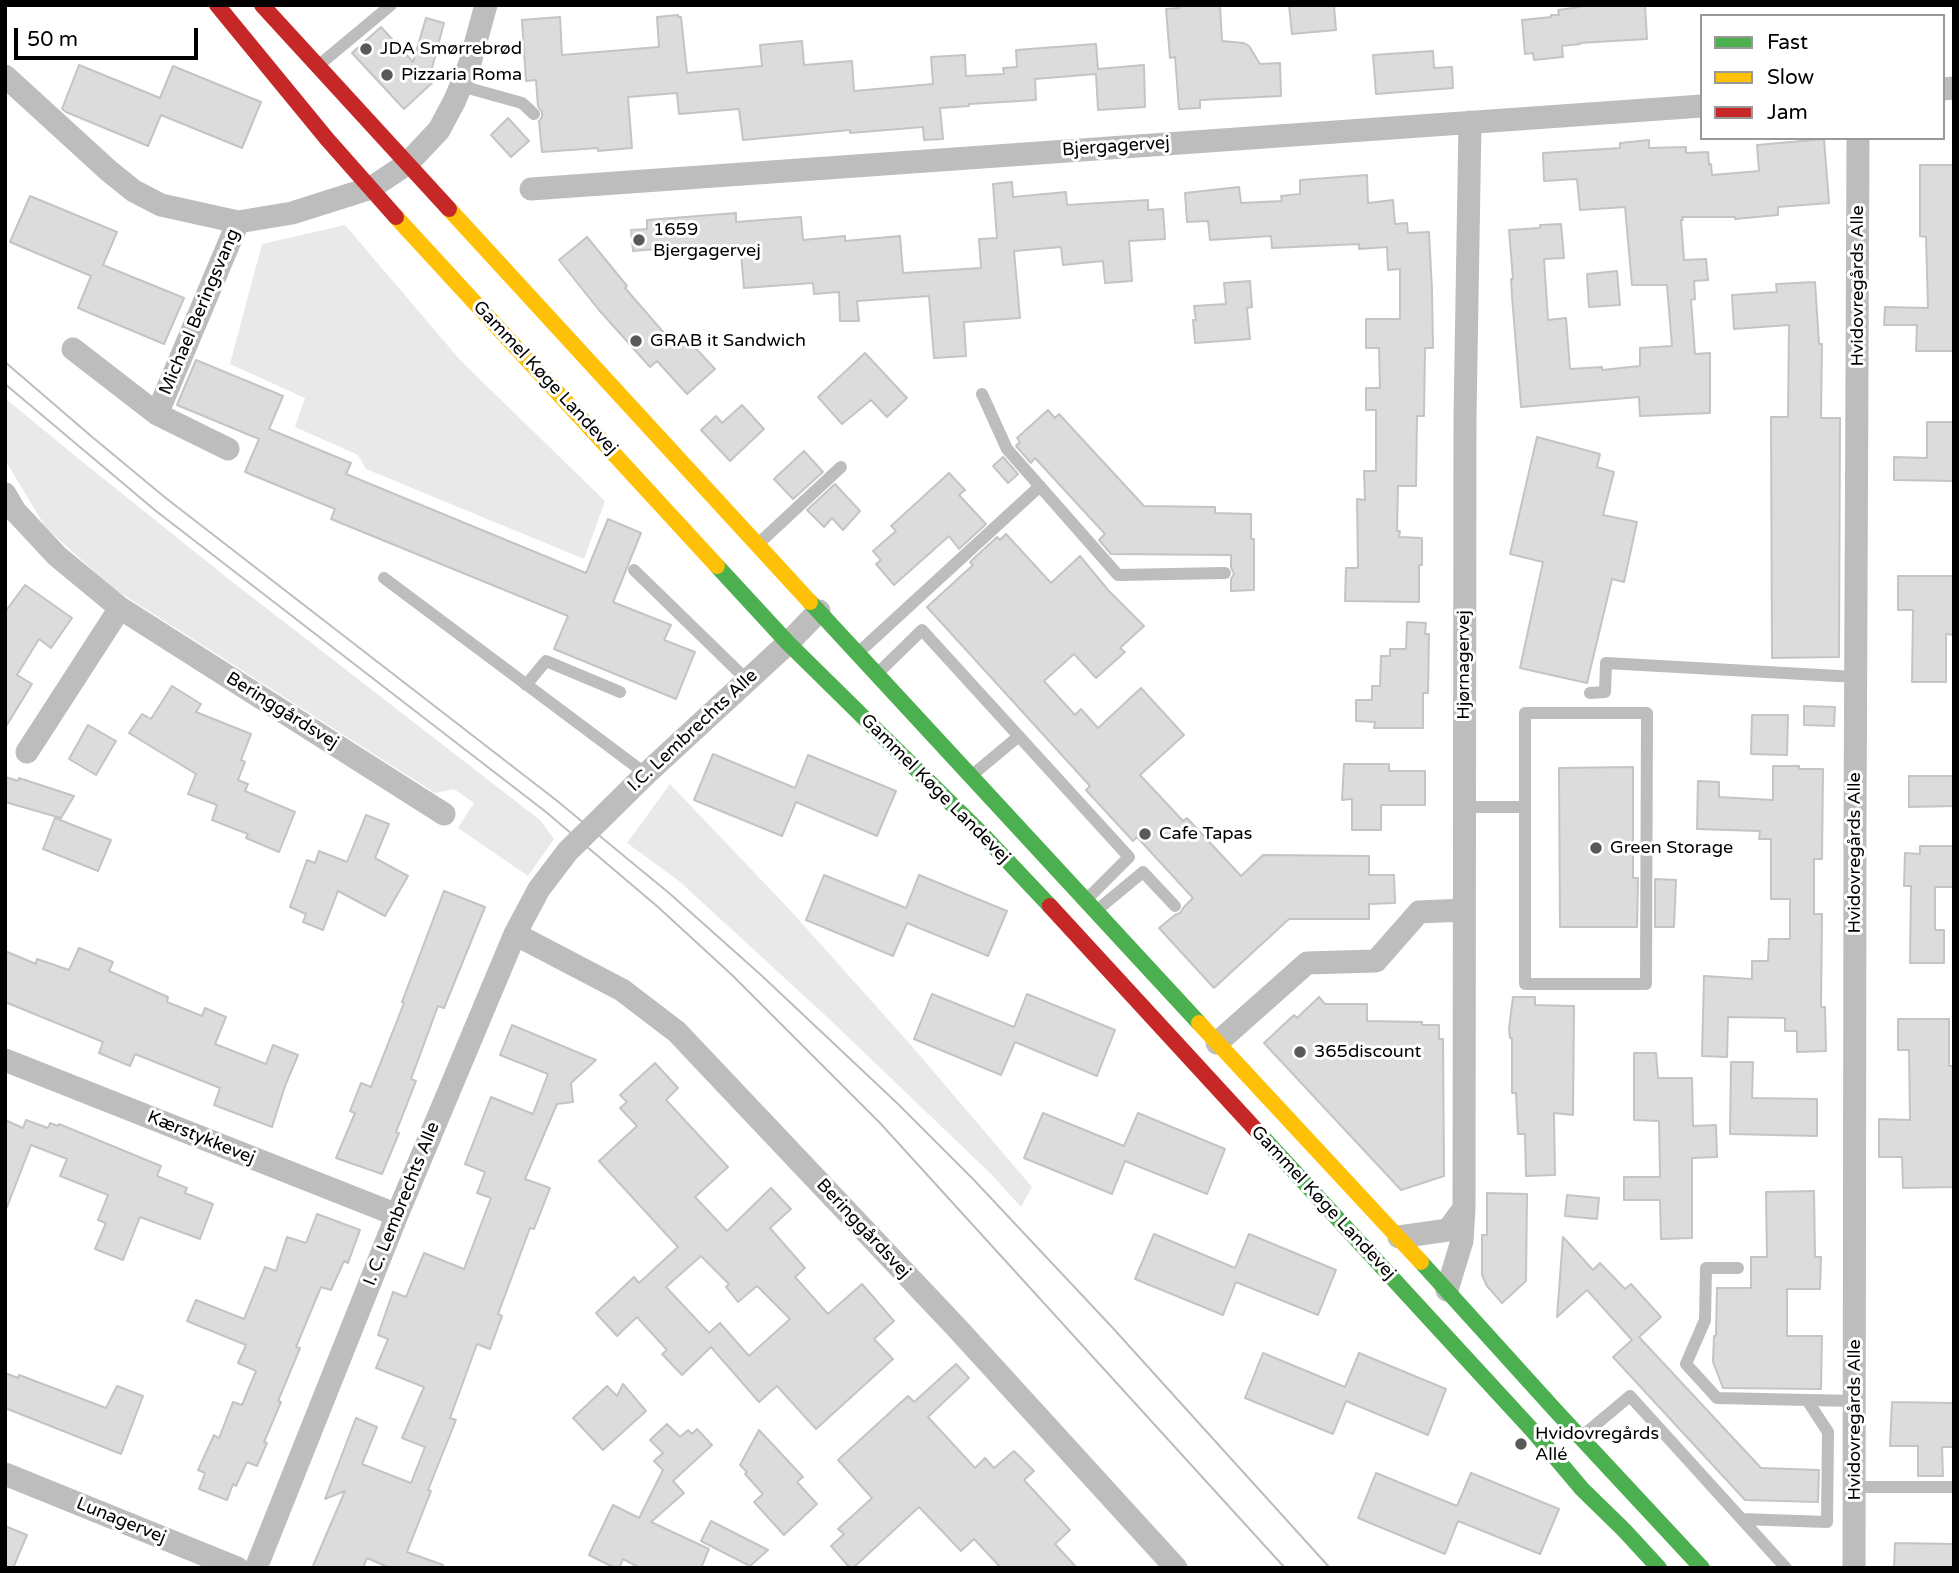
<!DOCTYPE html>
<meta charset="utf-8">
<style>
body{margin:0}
#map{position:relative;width:1959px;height:1573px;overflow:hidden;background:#fff;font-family:"Varela Round",sans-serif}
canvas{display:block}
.frame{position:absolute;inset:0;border:7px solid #000;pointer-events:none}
.legend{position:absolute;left:1700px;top:14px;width:245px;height:126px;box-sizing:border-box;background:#fff;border:2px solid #999;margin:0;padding:9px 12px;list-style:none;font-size:21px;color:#000}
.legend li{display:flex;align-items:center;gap:14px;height:35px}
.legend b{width:35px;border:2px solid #999}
.scale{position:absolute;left:14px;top:28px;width:184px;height:32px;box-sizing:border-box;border:4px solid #000;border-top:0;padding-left:9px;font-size:21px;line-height:24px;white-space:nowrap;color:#000;-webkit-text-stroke:5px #fff;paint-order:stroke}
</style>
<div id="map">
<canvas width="1959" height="1573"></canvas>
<div class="frame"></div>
<ul class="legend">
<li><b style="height:9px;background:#4caf50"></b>Fast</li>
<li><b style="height:9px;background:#ffc107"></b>Slow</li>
<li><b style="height:9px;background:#c62828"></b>Jam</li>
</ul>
<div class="scale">50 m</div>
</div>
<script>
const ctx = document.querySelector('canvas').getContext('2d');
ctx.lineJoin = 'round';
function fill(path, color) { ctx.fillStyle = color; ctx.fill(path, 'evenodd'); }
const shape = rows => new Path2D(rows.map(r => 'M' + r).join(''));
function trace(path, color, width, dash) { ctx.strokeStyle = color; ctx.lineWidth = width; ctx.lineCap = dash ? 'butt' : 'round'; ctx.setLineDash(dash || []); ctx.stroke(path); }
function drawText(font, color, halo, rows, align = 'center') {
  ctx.font = font + ' "Varela Round",sans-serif'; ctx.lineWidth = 6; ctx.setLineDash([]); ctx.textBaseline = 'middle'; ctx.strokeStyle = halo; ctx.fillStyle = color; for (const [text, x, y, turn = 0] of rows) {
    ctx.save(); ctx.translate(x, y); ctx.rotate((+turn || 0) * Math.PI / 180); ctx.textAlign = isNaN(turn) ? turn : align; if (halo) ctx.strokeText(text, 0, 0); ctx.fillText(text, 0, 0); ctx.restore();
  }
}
const green = shape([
 [345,225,461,361,605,501,584,559,366,469,358,455,295,427,305,398,230,364,262,244],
 [5,398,74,455,230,580,540,820,554,839,528,876,458,828,474,803,454,789,435,793,114,589,46,528,5,460],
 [670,784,790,910,910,1044,1032,1187,1021,1207,991,1174,827,1017,679,881,627,843]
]);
const building = shape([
 [1179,5,1220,5,1222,41,1244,43,1249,46,1260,64,1280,63,1281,96,1200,100,1200,108,1179,109,1175,57,1170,58,1166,9,1179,8,1179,5],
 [1289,5,1334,5,1336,30,1292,34,1289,5],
 [1580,5,1645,5,1647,39,1579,43,1580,44,1562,46,1563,57,1534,60,1533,53,1525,54,1522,20,1551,17,1551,15,1559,15,1558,10,1580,7,1580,5],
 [678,15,678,17,681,17,687,73,762,66,760,45,802,41,804,65,852,61,854,91,933,84,931,57,965,55,966,76,1004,74,1003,68,1017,67,1016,50,1096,44,1098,69,1144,65,1145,107,1098,110,1096,74,1035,79,1036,100,969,104,969,106,940,108,943,139,924,140,923,127,850,133,850,130,743,140,739,109,679,114,677,93,628,97,632,148,598,151,598,148,542,152,539,121,542,117,542,112,538,106,536,80,526,81,522,20,560,17,562,55,659,47,657,17,678,15],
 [426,18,444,23,429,79,432,83,404,109,352,53,381,27,413,62,426,18],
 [1433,51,1434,68,1452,67,1453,88,1376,94,1373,55,1433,51],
 [79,65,160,98,173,66,261,102,242,148,161,115,148,146,66,112,62,109,79,65],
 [508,118,529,141,511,157,491,135,508,118],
 [1824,139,1829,203,1778,207,1778,215,1735,219,1735,217,1682,217,1683,220,1681,220,1684,260,1706,259,1708,280,1694,281,1695,299,1691,300,1695,354,1710,353,1710,413,1640,416,1639,397,1521,407,1512,296,1511,279,1513,279,1509,230,1540,228,1540,225,1561,224,1564,258,1544,259,1548,320,1566,318,1570,369,1602,367,1602,370,1640,366,1640,348,1672,346,1667,285,1632,285,1625,207,1580,210,1577,179,1544,181,1543,153,1620,148,1620,143,1649,140,1649,148,1686,147,1686,153,1708,152,1709,165,1711,164,1712,175,1759,171,1757,145,1824,139],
 [1920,165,1953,165,1954,351,1916,351,1917,325,1884,325,1885,307,1928,308,1926,237,1920,236,1920,165],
 [1367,175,1368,203,1393,200,1395,224,1407,223,1408,233,1429,232,1432,290,1433,348,1425,348,1424,416,1417,416,1416,486,1398,486,1397,531,1400,531,1399,537,1422,538,1422,565,1419,565,1419,602,1345,601,1346,568,1358,568,1357,499,1365,500,1364,471,1376,471,1376,410,1366,410,1366,388,1380,388,1379,348,1366,348,1366,319,1400,319,1400,269,1388,270,1387,247,1359,249,1359,244,1272,248,1271,236,1210,240,1208,221,1187,222,1185,193,1239,187,1241,203,1282,201,1281,196,1300,194,1300,180,1367,175],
 [1012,182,1013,197,1066,192,1067,205,1148,200,1148,210,1163,209,1165,239,1129,241,1132,281,1105,283,1103,261,1063,265,1061,247,1014,251,1020,318,964,322,966,356,934,358,929,296,857,301,859,321,840,321,839,292,814,294,813,283,744,288,741,253,681,258,681,247,633,251,631,230,647,229,647,220,736,213,736,222,801,217,803,240,845,236,845,241,900,236,903,273,981,268,979,239,997,238,993,184,1012,182],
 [30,196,117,232,103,265,184,298,164,344,78,308,91,276,10,242,30,196],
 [587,237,627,286,625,288,677,348,687,339,715,369,687,394,657,361,650,367,599,310,559,260,587,237],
 [1617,271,1620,305,1589,307,1587,274,1617,271],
 [1250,281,1252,307,1247,308,1250,339,1195,343,1193,320,1196,320,1194,306,1226,304,1224,283,1250,281],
 [1815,282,1819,344,1822,344,1821,418,1840,418,1839,657,1772,658,1771,417,1788,417,1789,325,1734,329,1732,295,1777,292,1776,284,1815,282],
 [865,353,907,398,887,417,871,400,842,424,818,397,865,353],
 [196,360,283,396,269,429,351,463,346,474,586,573,608,519,641,533,613,602,671,625,664,640,695,652,676,699,554,649,568,616,331,519,335,509,245,472,259,439,177,405,196,360],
 [742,405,764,429,730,461,701,430,716,416,722,423,742,405],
 [1048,410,1055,418,1059,414,1144,506,1215,507,1215,513,1251,514,1251,539,1254,539,1254,590,1231,591,1231,579,1234,574,1231,567,1231,555,1111,554,1099,540,1105,534,1035,458,1031,463,1016,446,1020,442,1017,438,1048,410],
 [1927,422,1954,422,1954,481,1894,480,1894,457,1927,458,1927,422],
 [1537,437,1600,454,1597,467,1614,472,1603,515,1637,522,1624,582,1612,579,1587,683,1520,668,1543,562,1510,554,1537,437],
 [804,451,823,472,793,499,774,479,804,451],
 [1003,457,1018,474,1008,483,993,466,1003,457],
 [949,473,965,490,959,495,986,524,959,549,949,536,894,585,876,564,881,560,873,551,896,531,891,526,949,473],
 [835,484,860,511,843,530,832,518,824,527,807,510,835,484],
 [1006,534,1051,583,1080,556,1108,590,1144,626,1120,648,1125,652,1096,678,1074,654,1044,681,1075,715,1081,709,1098,728,1141,688,1184,735,1140,775,1183,821,1187,818,1241,876,1263,855,1369,856,1369,875,1394,875,1395,903,1369,904,1369,919,1289,919,1214,988,1159,928,1175,915,1180,913,1184,907,1193,898,1137,837,1133,841,1086,790,1090,786,927,607,973,565,970,562,997,537,1000,540,1006,534],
 [1898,576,1954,576,1954,635,1946,634,1946,682,1912,682,1913,610,1898,610,1898,576],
 [25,585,72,618,51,648,39,639,17,675,32,684,5,728,5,612,25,585],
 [1407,622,1426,623,1425,634,1429,634,1428,693,1423,693,1423,728,1374,728,1375,722,1356,721,1356,700,1372,700,1372,686,1380,686,1381,656,1390,656,1390,649,1406,649,1407,622],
 [172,686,201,704,196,712,251,734,241,760,245,762,238,780,248,784,245,791,295,812,279,852,246,838,248,834,212,820,217,805,188,794,196,774,129,733,142,714,151,719,172,686],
 [1804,706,1835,707,1834,726,1804,725,1804,706],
 [1752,715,1788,715,1787,755,1751,754,1752,715],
 [88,725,116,741,96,775,69,759,88,725],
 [713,754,795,788,808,755,896,791,877,836,796,802,782,836,694,800,713,754],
 [1344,764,1389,764,1389,771,1425,771,1425,805,1381,805,1381,830,1352,830,1352,799,1342,800,1344,764],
 [1773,766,1799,766,1799,769,1823,769,1822,859,1814,859,1814,914,1822,914,1821,1007,1825,1007,1826,1051,1797,1052,1797,1031,1785,1031,1785,1018,1728,1017,1727,1057,1702,1056,1704,976,1752,979,1752,961,1768,961,1769,939,1790,939,1790,899,1771,899,1771,839,1759,839,1760,831,1697,829,1698,781,1719,782,1719,797,1773,800,1773,766],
 [1633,767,1633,878,1638,878,1637,927,1560,927,1559,768,1633,767],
 [1909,776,1954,776,1954,806,1909,807,1909,776],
 [5,777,18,781,19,778,74,796,61,818,5,802,5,777],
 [366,815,389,824,375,858,408,876,385,916,338,891,323,930,303,922,306,914,290,907,307,860,315,863,319,851,347,862,366,815],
 [55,818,111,840,98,871,43,849,55,818],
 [1920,846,1954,846,1954,887,1935,887,1935,930,1944,930,1944,963,1910,963,1911,886,1904,886,1905,853,1920,854,1920,846],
 [824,875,906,908,919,875,1007,911,988,956,907,923,893,956,806,920,824,875],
 [1655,879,1676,880,1674,927,1655,927,1655,879],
 [444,891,485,907,444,1008,438,1006,411,1079,416,1081,396,1132,399,1133,382,1174,336,1158,355,1113,350,1111,361,1083,371,1087,404,1003,402,1002,444,891],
 [79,948,113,962,109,971,168,997,167,1002,202,1016,205,1008,226,1017,215,1044,266,1064,273,1045,298,1055,285,1086,272,1127,214,1105,220,1088,135,1054,130,1066,99,1053,103,1042,5,1002,5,951,36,964,37,959,69,970,79,948],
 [932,994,1014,1027,1027,994,1115,1030,1097,1076,1015,1042,1001,1075,914,1039,932,994],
 [1319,997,1325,1004,1367,1004,1367,1021,1422,1022,1422,1025,1439,1025,1439,1039,1443,1039,1444,1176,1401,1190,1264,1043,1294,1015,1297,1018,1319,997],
 [1513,997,1535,997,1535,1005,1574,1006,1573,1115,1554,1113,1555,1175,1526,1176,1525,1134,1518,1134,1516,1093,1512,1093,1512,1038,1510,1038,1509,1029,1513,997],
 [1898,1019,1949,1019,1949,1066,1954,1066,1954,1187,1903,1188,1902,1157,1879,1157,1879,1119,1910,1120,1909,1050,1898,1050,1898,1019],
 [512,1025,596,1060,571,1083,573,1102,557,1104,525,1179,550,1188,534,1229,530,1228,498,1314,502,1316,490,1349,477,1344,450,1418,456,1420,428,1490,431,1491,407,1552,443,1565,442,1568,390,1568,367,1558,363,1568,312,1568,345,1491,325,1499,356,1418,377,1427,362,1464,411,1483,425,1447,402,1438,424,1387,376,1368,388,1339,378,1335,393,1292,406,1297,424,1253,464,1269,491,1198,477,1193,485,1172,465,1164,491,1097,533,1114,548,1074,500,1055,512,1025],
 [1634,1053,1656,1053,1658,1078,1692,1078,1693,1126,1716,1125,1717,1157,1692,1158,1692,1238,1661,1239,1660,1200,1624,1200,1624,1177,1660,1177,1659,1121,1634,1120,1634,1053],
 [1731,1062,1753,1062,1752,1098,1817,1099,1817,1136,1730,1134,1731,1062],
 [655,1063,678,1088,666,1100,728,1167,695,1197,727,1231,771,1188,791,1209,770,1228,805,1268,795,1277,828,1314,862,1284,894,1321,874,1339,893,1359,816,1429,777,1386,759,1402,711,1347,682,1375,662,1354,667,1350,637,1317,617,1336,596,1313,634,1277,639,1283,678,1247,599,1161,637,1126,620,1108,627,1102,620,1095,655,1063],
 [701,1256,729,1284,726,1287,738,1302,757,1286,790,1319,749,1356,720,1323,709,1333,666,1287,701,1256],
 [1043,1113,1124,1146,1138,1113,1225,1149,1207,1194,1125,1161,1112,1194,1024,1158,1043,1113],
 [5,1120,23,1128,26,1120,48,1128,50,1123,58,1126,59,1124,161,1166,157,1176,187,1188,185,1193,213,1204,200,1239,140,1217,123,1260,95,1249,106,1223,98,1220,108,1195,60,1176,67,1159,31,1145,7,1207,5,1207,5,1120],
 [1814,1191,1815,1257,1821,1257,1820,1289,1787,1289,1787,1336,1822,1336,1821,1389,1723,1388,1713,1362,1714,1336,1716,1336,1717,1288,1751,1288,1751,1257,1767,1257,1766,1192,1814,1191],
 [1487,1193,1527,1194,1526,1281,1502,1303,1487,1286,1482,1275,1482,1235,1487,1235,1487,1193],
 [1567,1195,1599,1198,1597,1219,1565,1216,1567,1195],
 [317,1214,360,1230,348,1263,344,1261,331,1290,321,1287,296,1347,300,1348,278,1401,281,1402,264,1442,267,1443,257,1466,247,1462,236,1486,233,1484,227,1500,199,1489,205,1473,198,1470,214,1435,219,1438,233,1402,242,1405,256,1371,238,1363,246,1345,187,1321,196,1300,244,1319,265,1267,276,1271,287,1237,306,1243,317,1214],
 [1154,1234,1235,1268,1249,1234,1336,1270,1318,1315,1236,1282,1223,1315,1135,1279,1154,1234],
 [1563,1237,1593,1270,1600,1263,1625,1289,1631,1284,1661,1317,1639,1337,1761,1468,1819,1470,1818,1502,1745,1500,1613,1357,1632,1340,1587,1290,1557,1317,1563,1237],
 [1263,1353,1345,1387,1359,1353,1446,1389,1428,1435,1346,1401,1333,1434,1245,1398,1263,1353],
 [956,1364,969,1378,928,1417,975,1468,985,1458,994,1468,1014,1451,1034,1471,1024,1480,1070,1530,1055,1544,1077,1568,1001,1568,974,1539,961,1551,919,1507,853,1568,850,1568,831,1546,844,1534,838,1529,872,1498,838,1460,908,1396,914,1402,956,1364],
 [5,1373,18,1378,19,1375,106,1408,117,1386,143,1396,121,1454,5,1408,5,1373],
 [623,1384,646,1411,603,1450,573,1418,607,1386,617,1396,623,1384],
 [1892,1402,1954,1403,1954,1447,1942,1447,1943,1476,1918,1476,1918,1446,1890,1446,1892,1402],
 [667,1424,680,1437,688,1430,692,1434,697,1429,712,1445,673,1481,684,1493,651,1522,709,1549,701,1568,640,1568,623,1559,619,1568,615,1568,589,1555,613,1505,639,1518,663,1470,654,1461,663,1453,650,1440,667,1424],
 [759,1430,803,1477,797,1482,817,1504,784,1535,754,1502,763,1494,745,1474,747,1472,740,1465,759,1430],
 [1376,1473,1457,1506,1471,1473,1559,1509,1540,1554,1458,1521,1445,1554,1358,1518,1376,1473],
 [711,1521,768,1550,750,1566,701,1541,711,1521],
 [5,1526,27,1535,13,1568,5,1568,5,1526],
 [1895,1543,1954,1544,1954,1568,1894,1568,1895,1543]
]);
const lane = shape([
 [319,65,391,5],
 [461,86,522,103,534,114],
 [982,394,1007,449,1118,575,1225,573],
 [758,544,841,467],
 [634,570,747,680],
 [384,578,646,774],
 [858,653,1040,486],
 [878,673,922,630,1129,857,1086,900],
 [526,685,546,661,620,692],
 [1590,693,1605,692,1606,663,1856,677],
 [1525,713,1647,713,1646,984,1525,984,1525,713],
 [971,776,1019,736],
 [1464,807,1525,807],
 [1096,911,1143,872,1175,906],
 [1738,1268,1706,1268,1705,1320,1686,1364,1717,1398,1855,1401],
 [1581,1437,1630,1396,1786,1568],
 [1855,1487,1954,1487],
 [1742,1519,1827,1522,1828,1432,1807,1400]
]);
const street = shape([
 [5,76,109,171,134,191,161,205,238,222],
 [1943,89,1954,88],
 [531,189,1702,106],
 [73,349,157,414,228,449],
 [157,414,238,222,292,213,371,188,407,164,439,130,455,100,470,63,486,5],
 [5,494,15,511,57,556,120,608,444,814],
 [27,752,120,608],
 [515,934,622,990,677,1032,956,1327,1176,1568],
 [1217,1043,1307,963,1376,961,1419,912,1464,910],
 [5,1060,397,1215],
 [1399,1237,1448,1230,1464,1208],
 [1447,1290,1462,1241,1464,1208,1465,417,1470,122],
 [5,1474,237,1568],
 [256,1568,397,1215,515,934,539,889,568,851,646,774,788,643,819,611],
 [1854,1568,1855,827,1858,138]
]);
const fast = shape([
 [717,566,788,643,982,834,1050,906],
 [810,602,1199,1023],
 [1256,1130,1533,1431,1582,1489,1624,1530,1659,1568],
 [1421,1262,1555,1410,1702,1568]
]);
const slow = shape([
 [449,209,810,602],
 [396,217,717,566],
 [1199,1023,1421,1262]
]);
const jam = shape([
 [217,5,327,139,396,217],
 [262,5,449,209],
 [1050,906,1256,1130]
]);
const tram = shape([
 [5,362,91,436,167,499,556,800,669,893,761,975,897,1103,973,1179,1111,1326,1330,1568],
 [5,384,156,511,546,812,658,907,732,975,880,1123,1285,1568]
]);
const markers = [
 [366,49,7,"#595959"],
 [387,75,7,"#595959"],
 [639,240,7,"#595959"],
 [636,341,7,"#595959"],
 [1145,834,7,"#595959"],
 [1596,848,7,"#595959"],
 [1300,1052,7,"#595959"],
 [1521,1444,7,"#595959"]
];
const poiNames = [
 ["JDA Smørrebrød",380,49],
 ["Pizzaria Roma",401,75],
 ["1659",653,230],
 ["Bjergagervej",653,251],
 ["GRAB it Sandwich",650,341],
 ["Cafe Tapas",1159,834],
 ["Green Storage",1610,848],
 ["365discount",1314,1052],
 ["Hvidovregårds",1535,1434],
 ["Allé",1535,1455]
];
const streetNames = [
 ["Bjergagervej",1116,147,-4],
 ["Hvidovregårds Alle",1858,286,-90],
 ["Michael Beringsvang",200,312,-67],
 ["Gammel Køge Landevej",545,378,47],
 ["Hjørnagervej",1464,665,-90],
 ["Beringgårdsvej",282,711,32],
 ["I.C. Lembrechts Alle",693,731,-43],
 ["Gammel Køge Landevej",935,789,45],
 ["Hvidovregårds Alle",1855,853,-90],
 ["Kærstykkevej",201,1138,22],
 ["Gammel Køge Landevej",1323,1203,47],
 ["I. C. Lembrechts Alle",402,1204,-68],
 ["Beringgårdsvej",863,1229,47],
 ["Hvidovregårds Alle",1855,1420,-90],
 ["Lunagervej",121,1521,22]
];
fill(green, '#e9e9e9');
fill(building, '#dcdcdc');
trace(building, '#c4c4c4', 2);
trace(lane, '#bdbdbd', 12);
trace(street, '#bdbdbd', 23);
trace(fast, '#4caf50', 16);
trace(slow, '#ffc107', 16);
trace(jam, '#c62828', 16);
trace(tram, '#bdbdbd', 2);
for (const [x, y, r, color] of markers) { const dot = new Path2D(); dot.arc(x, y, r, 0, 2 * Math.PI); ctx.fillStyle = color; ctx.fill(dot); trace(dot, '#fff', 2.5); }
drawText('18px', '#000', '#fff', poiNames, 'left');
drawText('18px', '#000', '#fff', streetNames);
</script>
